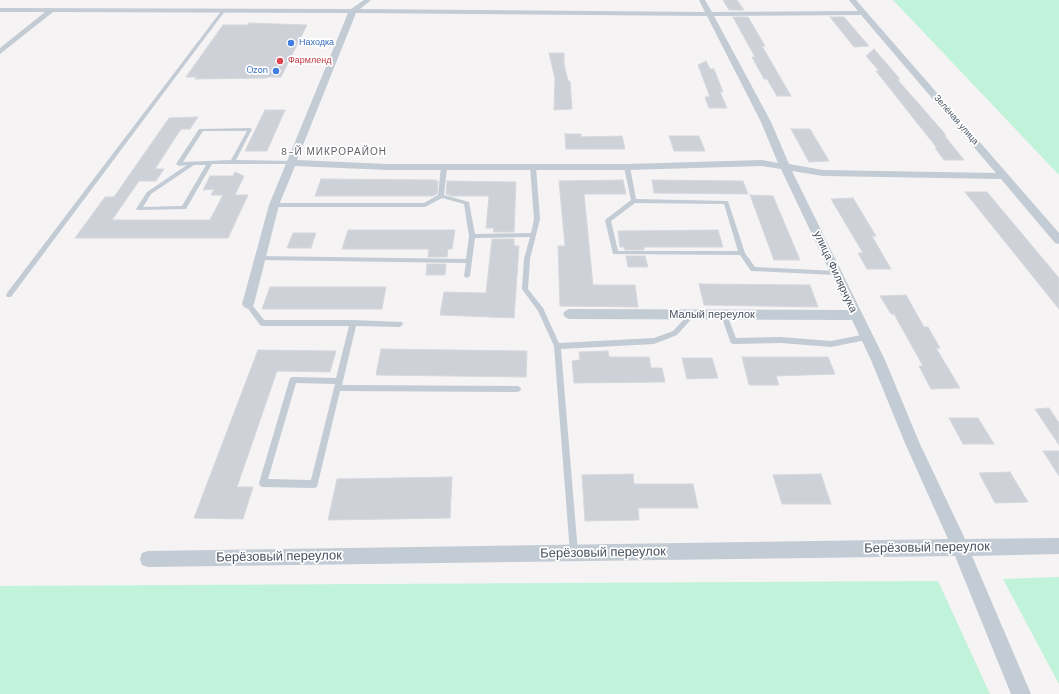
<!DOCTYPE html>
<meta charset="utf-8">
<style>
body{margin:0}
canvas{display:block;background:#f5f3f3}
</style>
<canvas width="1059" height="694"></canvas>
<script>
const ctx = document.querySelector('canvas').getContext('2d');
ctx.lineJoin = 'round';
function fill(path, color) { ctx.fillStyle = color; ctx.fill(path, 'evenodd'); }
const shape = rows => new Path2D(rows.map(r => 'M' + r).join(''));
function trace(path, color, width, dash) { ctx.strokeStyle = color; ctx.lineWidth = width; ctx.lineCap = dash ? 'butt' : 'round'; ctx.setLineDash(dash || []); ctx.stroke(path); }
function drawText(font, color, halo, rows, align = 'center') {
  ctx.font = font + ' "DM Sans",sans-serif'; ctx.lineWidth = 3.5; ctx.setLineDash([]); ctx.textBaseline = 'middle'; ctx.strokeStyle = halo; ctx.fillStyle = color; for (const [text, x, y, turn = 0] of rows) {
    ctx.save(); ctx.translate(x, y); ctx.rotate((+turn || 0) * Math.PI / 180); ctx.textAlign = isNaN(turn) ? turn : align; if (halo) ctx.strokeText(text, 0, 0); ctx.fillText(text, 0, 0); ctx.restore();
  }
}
const green = shape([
 [893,0,1059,0,1059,175],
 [1059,577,1059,684,1003,579],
 [938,581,990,694,0,694,0,586]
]);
const building = shape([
 [723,0,737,0,744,10,729,10,723,0],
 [733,17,748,17,765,46,762,46,791,96,777,96,767,79,764,79,752,57,755,57,733,17],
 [830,17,844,17,869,46,854,47,830,17],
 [249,23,307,25,281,77,268,77,267,78,195,79,197,77,186,77,223,25,248,25,249,23],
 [874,49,900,79,897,79,946,135,944,135,964,160,944,160,935,148,937,148,876,71,879,71,866,56,874,49],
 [549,53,564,53,564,64,568,81,570,81,572,109,554,110,555,79,549,53],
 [706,61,710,69,714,69,723,92,720,92,727,108,709,108,705,97,710,97,698,65,706,61],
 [265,110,285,110,267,151,245,151,265,110],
 [198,117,190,129,181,129,155,169,164,169,156,181,139,181,112,220,210,220,223,195,211,195,214,189,203,190,210,176,233,176,235,172,244,176,235,195,248,195,228,238,75,238,105,197,114,197,169,118,198,117],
 [791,129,810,129,829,161,809,162,791,129],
 [565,134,581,134,581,137,622,136,625,149,566,149,565,134],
 [669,136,699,136,705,151,674,151,669,136],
 [321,179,436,180,436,181,438,181,437,194,432,196,315,196,321,179],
 [623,180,626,194,584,194,593,285,635,285,638,307,560,306,558,246,565,246,559,181,623,180],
 [652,180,743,181,748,194,654,193,652,180],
 [447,181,516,182,514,232,493,232,494,228,486,228,489,196,452,196,446,194,447,181],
 [965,192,987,192,1059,278,1059,309,965,192],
 [750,195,773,196,800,260,774,260,750,195],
 [853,198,876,236,872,236,891,269,867,269,858,253,863,253,831,199,853,198],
 [348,230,455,230,452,249,448,249,447,257,428,257,429,249,342,249,348,230],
 [718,230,723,247,644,247,644,250,625,250,624,247,620,247,618,231,718,230],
 [293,233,316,233,311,248,287,248,293,233],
 [492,239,514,239,514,246,519,246,514,318,440,315,444,292,486,293,492,239],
 [626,256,645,256,648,267,628,267,626,256],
 [427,264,446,264,445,275,426,275,427,264],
 [699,284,810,285,818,307,704,305,699,284],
 [270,287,386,287,382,309,262,309,270,287],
 [906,295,924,327,928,327,940,348,936,348,960,388,931,389,919,366,923,366,894,314,891,314,880,296,906,295],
 [381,349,527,351,526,377,376,375,381,349],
 [258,350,336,351,330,372,277,371,237,487,253,487,243,519,194,518,258,350],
 [608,351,609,357,649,357,651,368,662,368,665,382,574,383,572,361,580,360,579,352,608,351],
 [742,357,828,357,835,374,776,376,779,385,749,385,742,357],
 [682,358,712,358,718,378,687,379,682,358],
 [1049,408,1059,423,1059,445,1035,409,1049,408],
 [949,418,978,418,994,444,963,444,949,418],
 [1043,451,1059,451,1059,476,1043,451],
 [1010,472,1028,502,995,503,979,473,1010,472],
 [633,474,634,484,693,484,698,508,638,508,639,520,585,521,582,475,633,474],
 [821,474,831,504,782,504,773,475,821,474],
 [452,477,450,518,328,520,337,479,452,477]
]);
const service = shape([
 [222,10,225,11,11,297,7,297,6,295,7,293,222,10],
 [250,128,252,129,236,160,292,161,295,163,294,164,212,164,186,209,137,210,136,209,147,192,187,165,179,166,176,164,199,129,250,128],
 [203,131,247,131,231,160,183,162,203,131],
 [194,165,206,165,182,206,143,207,151,194,194,165],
 [444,165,447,167,444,195,469,202,475,234,531,233,534,219,530,167,533,165,536,167,540,219,530,259,528,289,543,308,559,343,654,338,673,331,690,313,692,312,695,315,677,335,654,344,561,349,578,553,577,556,574,557,571,556,570,553,554,346,538,311,522,289,524,259,530,237,475,238,470,276,467,278,464,276,466,263,260,260,257,258,260,256,466,259,469,236,464,204,442,198,425,207,274,207,271,205,274,203,424,203,438,195,441,167,444,165],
 [627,165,630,167,636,199,728,201,745,253,755,267,836,271,839,273,836,275,753,271,751,271,740,255,613,254,605,220,631,200,624,167,627,165],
 [635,203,724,204,738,251,618,251,611,221,635,203],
 [246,302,250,302,264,320,353,320,402,322,403,324,400,327,356,326,342,385,517,386,520,387,521,389,520,391,517,392,340,391,317,487,314,488,263,487,260,486,259,483,290,378,293,377,336,378,349,326,262,326,260,325,246,306,245,304,246,302],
 [296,383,335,384,311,480,268,479,296,383],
 [724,312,727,315,736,338,781,337,831,341,866,334,868,335,869,337,868,339,866,340,831,347,781,343,733,344,731,343,730,341,721,315,724,312]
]);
const minor = shape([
 [364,0,371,0,360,9,705,12,699,0,705,0,712,12,858,11,849,0,856,0,1059,233,1059,244,1055,243,1001,179,823,176,792,171,885,360,919,442,965,539,1059,538,1059,554,972,556,1031,694,1011,694,955,556,148,567,142,565,140,559,142,553,148,551,948,539,905,443,871,360,852,320,569,319,565,317,563,314,565,311,569,309,848,310,781,169,762,166,627,170,387,170,295,166,279,205,254,304,252,307,248,309,244,307,242,304,269,205,348,13,53,12,0,54,0,48,45,12,0,12,0,8,351,9,364,0],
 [356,13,707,16,761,122,778,163,762,160,627,164,387,164,297,160,356,13],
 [861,15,996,173,823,170,789,164,771,122,714,16,861,15]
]);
const markers = [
 [291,43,4,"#3f7fe0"],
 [280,61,4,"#e0444e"],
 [276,71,4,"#3f7fe0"]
];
const farShopnames = [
 ["Находка",299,43],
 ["Ozon",268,71,"right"]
];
const farHealthnames = [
 ["Фармленд",288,61]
];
const farStreetnames = [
 ["Зелёная улица",956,120,49]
];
const farNeighbourhoodnames = [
 ["8-Й МИКРОРАЙОН",334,152]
];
const streetNames = [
 ["улица Филярчука",835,272,65],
 ["Малый переулок",712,315]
];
const nearStreetnames = [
 ["Берёзовый переулок",927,548,-1],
 ["Берёзовый переулок",603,553,-1],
 ["Берёзовый переулок",279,557,-1]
];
fill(green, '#c0f3da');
fill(building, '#ced1d8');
trace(building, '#d6d8de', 1);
fill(service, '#c3cbd5');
fill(minor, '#c3cbd5');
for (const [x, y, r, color] of markers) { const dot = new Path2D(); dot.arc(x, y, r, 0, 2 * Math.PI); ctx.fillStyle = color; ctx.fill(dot); trace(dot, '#fff', 1.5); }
drawText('9px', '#366cbe', '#fff', farShopnames, 'left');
drawText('9px', '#be3a42', '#fff', farHealthnames, 'left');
drawText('9px', '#495362', '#fff', farStreetnames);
ctx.letterSpacing = '1px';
drawText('10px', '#5e6268', '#fff', farNeighbourhoodnames);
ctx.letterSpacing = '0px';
drawText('11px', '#495362', '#fff', streetNames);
drawText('13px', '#495362', '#fff', nearStreetnames);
</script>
